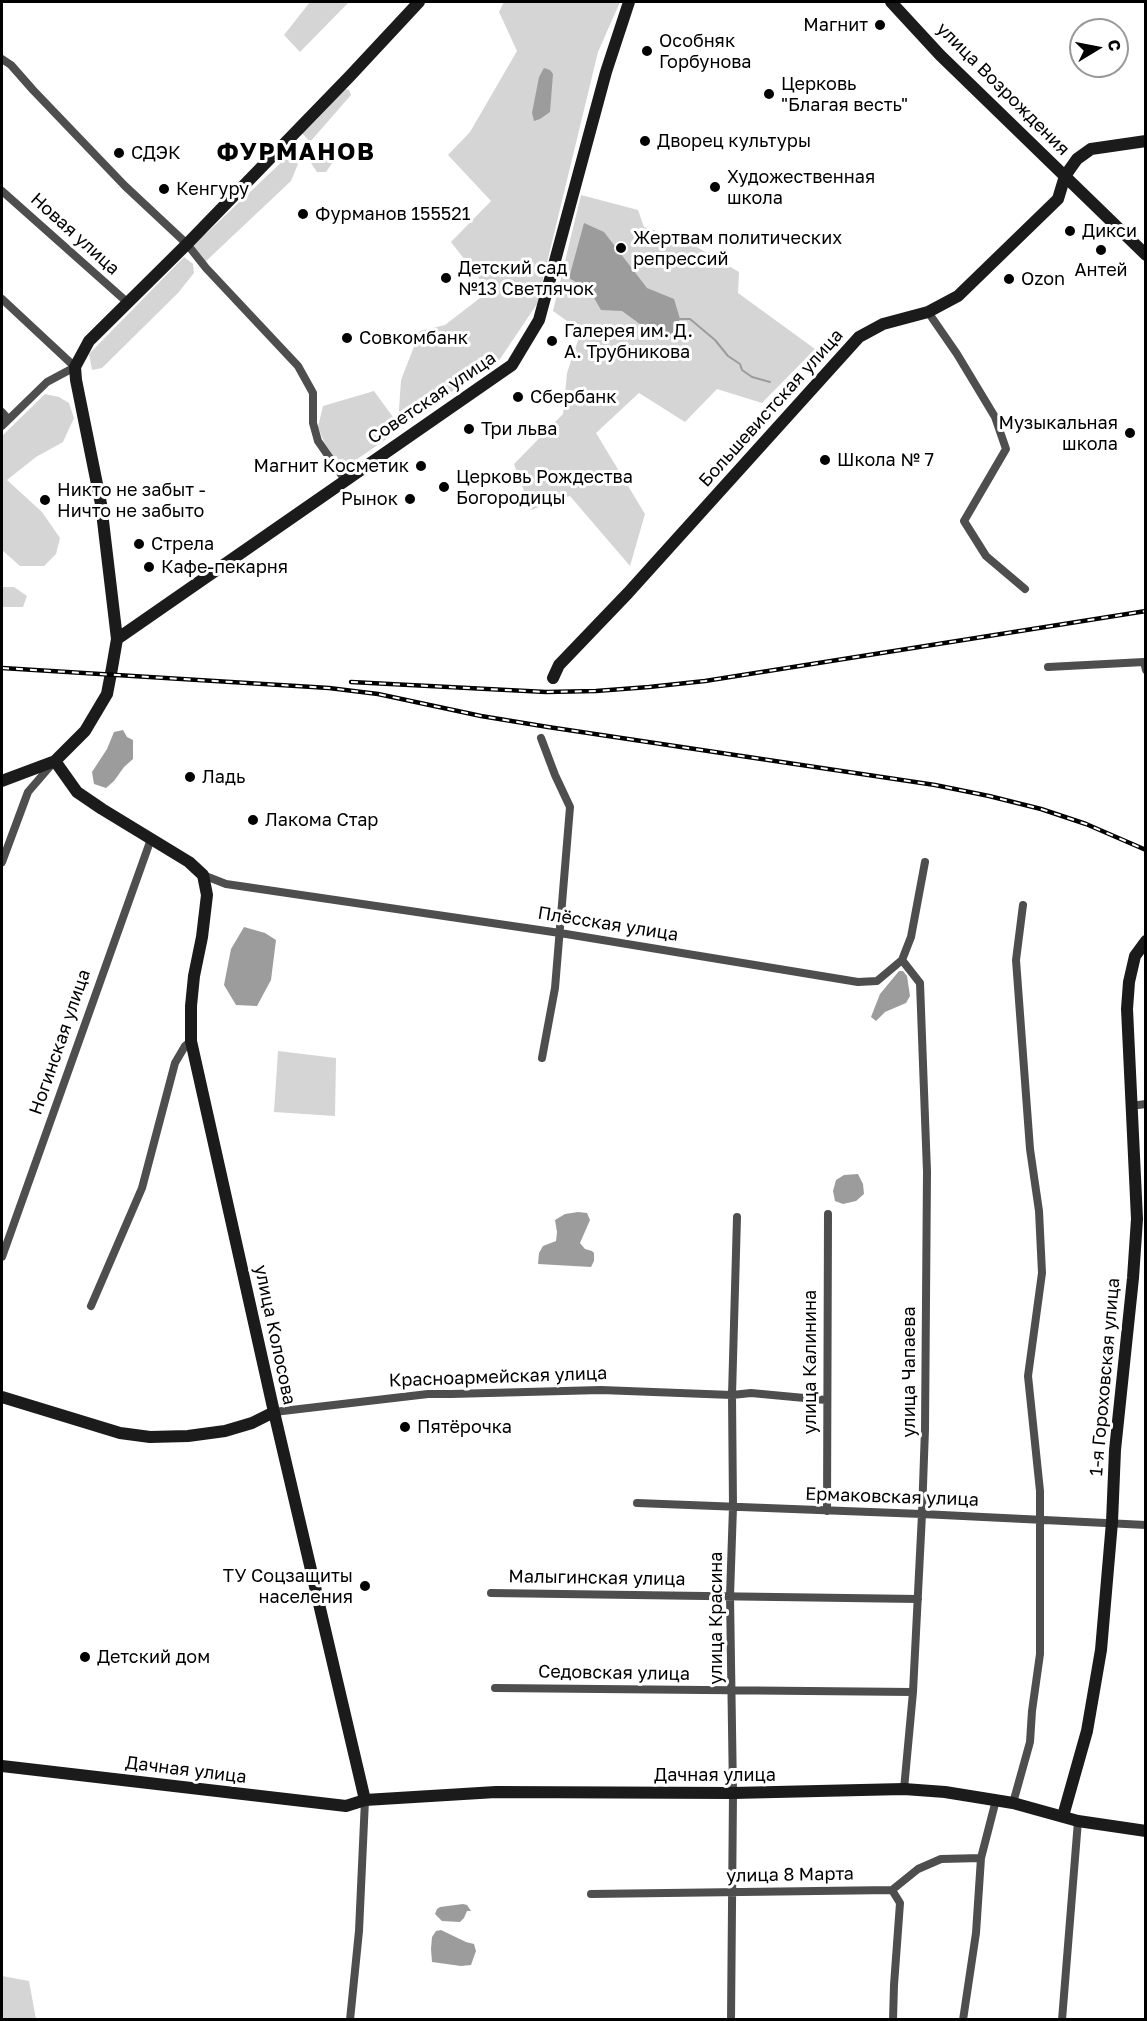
<!DOCTYPE html>
<meta charset="utf-8">
<style>
body{margin:0}
#map{position:relative;width:1147px;height:2021px;overflow:hidden;background:#fff;font-family:"Golos Text",sans-serif}
canvas{display:block}
.frame{position:absolute;inset:0;border:3px solid #000;pointer-events:none}
.north{position:absolute;left:1069px;top:18px;width:60px;height:60px;box-sizing:border-box;background:#fff;border:2px solid #999;border-radius:50%;rotate:80deg;font-size:16px;font-weight:700;line-height:24px;text-align:center;color:#000}
.north::after{content:'';display:block;margin:auto;width:21px;height:27px;background:#000;clip-path:polygon(50% 0,100% 100%,50% 72%,0 100%)}
</style>
<div id="map">
<canvas width="1147" height="2021"></canvas>
<div class="frame"></div>
<div class="north">С</div>
</div>
<script>
const ctx = document.querySelector('canvas').getContext('2d');
ctx.lineJoin = 'round';
function fill(path, color) { ctx.fillStyle = color; ctx.fill(path, 'evenodd'); }
const shape = rows => new Path2D(rows.map(r => 'M' + r).join(''));
function trace(path, color, width, dash) { ctx.strokeStyle = color; ctx.lineWidth = width; ctx.lineCap = dash ? 'butt' : 'round'; ctx.setLineDash(dash || []); ctx.stroke(path); }
function drawText(font, color, halo, rows, align = 'center') {
  ctx.font = font + ' "Golos Text",sans-serif'; ctx.lineWidth = 6; ctx.setLineDash([]); ctx.textBaseline = 'middle'; ctx.strokeStyle = halo; ctx.fillStyle = color; for (const [text, x, y, turn = 0] of rows) {
    ctx.save(); ctx.translate(x, y); ctx.rotate((+turn || 0) * Math.PI / 180); ctx.textAlign = isNaN(turn) ? turn : align; if (halo) ctx.strokeText(text, 0, 0); ctx.fillText(text, 0, 0); ctx.restore();
  }
}
const green = shape([
 [310,2,349,2,300,52,284,35],
 [504,2,620,2,598,52,537,304,496,365,398,424,401,429,350,464,341,468,325,444,318,427,323,406,374,391,398,424,401,380,420,331,445,325,489,291,451,242,491,201,448,155,470,132,517,51,499,12],
 [343,88,349,90,351,95,310,142,302,133],
 [321,148,331,153,335,159,326,172,317,172,309,160],
 [289,155,298,164,291,181,204,263,192,247],
 [581,195,638,210,644,227,685,240,739,272,738,293,815,349,762,403,717,389,685,422,639,393,596,433,645,514,630,566,570,496,531,510,514,464,563,414,567,373,581,331,553,311],
 [184,257,193,264,194,273,178,293,102,368,92,370,89,354],
 [45,394,59,397,69,403,74,418,63,442,36,457,7,480,42,512,60,538,56,554,44,566,20,566,2,550,2,436],
 [2,587,14,587,27,596,23,607,2,607],
 [278,1051,336,1058,335,1116,274,1112],
 [2,1976,29,1981,36,2019,2,2019]
]);
const water = shape([
 [544,68,550,70,553,74,550,112,540,119,534,121,532,113,539,77],
 [584,223,604,232,647,288,674,299,680,319,670,339,644,327,622,311,601,310,590,291,569,278],
 [123,730,127,737,133,740,133,759,124,767,114,781,106,788,94,784,92,772,107,749,114,732],
 [244,927,265,933,276,940,271,980,257,1006,236,1005,224,985,231,949],
 [899,971,903,971,907,976,910,996,906,1003,885,1012,876,1021,871,1017,880,994],
 [858,1174,863,1184,864,1194,856,1201,843,1204,835,1201,833,1191,836,1180,844,1175],
 [578,1212,587,1213,590,1220,580,1243,585,1249,592,1251,594,1253,594,1261,591,1267,538,1264,539,1253,543,1246,556,1241,557,1232,555,1220,565,1214],
 [463,1904,467,1905,471,1911,467,1911,464,1918,460,1922,442,1921,435,1914,437,1909,440,1907],
 [441,1930,466,1942,474,1944,476,1951,471,1965,461,1966,432,1962,431,1949,432,1937,436,1931]
]);
const stream = shape([
 [680,319,690,319,715,340,728,356,740,364,742,370,752,377,770,382]
]);
const street = shape([
 [2,59,11,65,33,90,125,186,187,244,206,268,298,366,313,393,313,423,318,441,345,480],
 [2,191,127,302],
 [2,299,75,367,47,382,2,426],
 [928,312,957,354,995,417,1006,449,964,521,986,556,1025,589],
 [2,412,8,419],
 [1048,667,1144,662,1146,670],
 [541,738,555,775,570,807,555,988,542,1058],
 [2,862,28,792,53,763],
 [203,875,226,884,560,933,858,982,877,981,902,960,911,937,925,862],
 [902,960,920,983,927,1172,925,1429,922,1514,913,1692,904,1789],
 [1130,1106,1146,1104],
 [2,1257,151,839],
 [91,1306,142,1188,175,1063,185,1046,191,1041],
 [274,1412,428,1394,451,1394,601,1390,732,1395,751,1393,826,1400],
 [637,1503,922,1514,1146,1525],
 [827,1511,828,1214],
 [491,1593,918,1599],
 [495,1688,913,1692],
 [1013,1803,1030,1742,1032,1711,1040,1654,1040,1491,1028,1376,1042,1273,1039,1211,1030,1149,1016,960,1023,905],
 [892,1890,900,1903,894,1985,893,2020],
 [591,1894,892,1890,918,1869,941,1859,981,1858],
 [350,2020,359,1931,365,1800],
 [731,2020,733,1793,730,1596,733,1507,732,1395,737,1217],
 [963,2020,976,1933,981,1858,996,1800],
 [1062,2020,1078,1821]
]);
const secondary = shape([
 [891,2,940,55,1146,255],
 [117,639,512,365,539,320,606,72,629,2],
 [553,678,559,665,628,593,859,337,883,324,928,312,958,296,1058,199,1065,176,1077,159,1091,149,1146,141],
 [55,761,77,792,102,809,189,862,203,875,207,895,202,937,194,976,191,1006,191,1041,274,1412,365,1800],
 [2,781,55,761,85,731,107,694,112,668,117,639,101,504,76,380,75,367,89,341,187,244,350,76,419,2],
 [2,1397,120,1433,150,1437,188,1436,225,1431,252,1423,274,1412],
 [2,1766,346,1806,365,1800,496,1792,733,1793,904,1789,945,1792,1013,1803,1078,1821,1146,1831],
 [1063,1816,1087,1731,1101,1650,1112,1522,1115,1450,1133,1278,1137,1219,1127,1009,1129,982,1135,956,1146,941]
]);
const rail = shape([
 [2,668,329,688,378,694,481,716,548,727,935,785,989,796,1041,809,1086,824,1146,850],
 [351,682,546,692,596,691,649,687,705,681,1146,611]
]);
const markers = [
 [880,25,6,"#000"],
 [647,51,6,"#000"],
 [769,94,6,"#000"],
 [645,141,6,"#000"],
 [119,153,6,"#000"],
 [715,187,6,"#000"],
 [164,189,6,"#000"],
 [303,214,6,"#000"],
 [1070,231,6,"#000"],
 [621,248,6,"#000"],
 [1101,250,6,"#000"],
 [446,278,6,"#000"],
 [1009,279,6,"#000"],
 [347,338,6,"#000"],
 [552,341,6,"#000"],
 [518,397,6,"#000"],
 [469,429,6,"#000"],
 [1130,433,6,"#000"],
 [825,460,6,"#000"],
 [421,466,6,"#000"],
 [444,487,6,"#000"],
 [410,499,6,"#000"],
 [45,500,6,"#000"],
 [139,544,6,"#000"],
 [149,567,6,"#000"],
 [190,777,6,"#000"],
 [253,820,6,"#000"],
 [405,1427,6,"#000"],
 [365,1586,6,"#000"],
 [85,1657,6,"#000"]
];
const poiNames = [
 ["Магнит",868,25,"right"],
 ["Особняк",659,41],
 ["Горбунова",659,62],
 ["Церковь",781,84],
 ["\"Благая весть\"",781,105],
 ["Дворец культуры",657,141],
 ["СДЭК",131,153],
 ["Художественная",727,177],
 ["школа",727,198],
 ["Кенгуру",176,189],
 ["Фурманов 155521",315,214],
 ["Дикси",1082,231],
 ["Жертвам политических",633,238],
 ["репрессий",633,259],
 ["Детский сад",458,268],
 ["№13 Светлячок",458,289],
 ["Антей",1101,270,"center"],
 ["Ozon",1021,279],
 ["Галерея им. Д.",564,331],
 ["А. Трубникова",564,352],
 ["Совкомбанк",359,338],
 ["Сбербанк",530,397],
 ["Музыкальная",1118,423,"right"],
 ["школа",1118,444,"right"],
 ["Три льва",481,429],
 ["Школа № 7",837,460],
 ["Магнит Косметик",409,466,"right"],
 ["Церковь Рождества",456,477],
 ["Богородицы",456,498],
 ["Никто не забыт -",57,490],
 ["Ничто не забыто",57,511],
 ["Рынок",398,499,"right"],
 ["Стрела",151,544],
 ["Кафе-пекарня",161,567],
 ["Ладь",202,777],
 ["Лакома Стар",265,820],
 ["Пятёрочка",417,1427],
 ["ТУ Соцзащиты",353,1576,"right"],
 ["населения",353,1597,"right"],
 ["Детский дом",97,1657]
];
const streetNames = [
 ["улица Возрождения",1003,89,45],
 ["Новая улица",75,234,42],
 ["Советская улица",432,398,-34],
 ["Большевистская улица",771,408,-48],
 ["Плёсская улица",608,924,9],
 ["Ногинская улица",60,1042,-71],
 ["улица Колосова",275,1335,78],
 ["улица Калинина",810,1362,-90],
 ["улица Чапаева",909,1372,-90],
 ["Красноармейская улица",498,1377,-2],
 ["1-я Гороховская улица",1105,1377,-85],
 ["Ермаковская улица",892,1497,2],
 ["Малыгинская улица",597,1578,1],
 ["улица Красина",716,1618,-90],
 ["Седовская улица",614,1673,1],
 ["Дачная улица",186,1770,7],
 ["Дачная улица",715,1775],
 ["улица 8 Марта",790,1875,-1]
];
const districtNames = [
 ["ФУРМАНОВ",296,152]
];
fill(green, '#d5d5d5');
fill(water, '#9c9c9c');
trace(stream, '#9c9c9c', 2);
trace(street, '#4e4e4e', 8);
trace(secondary, '#1b1b1b', 12);
trace(rail, '#000', 4.5);
trace(rail, '#fff', 2, [7]);
for (const [x, y, r, color] of markers) { const dot = new Path2D(); dot.arc(x, y, r, 0, 2 * Math.PI); ctx.fillStyle = color; ctx.fill(dot); trace(dot, '#fff', 2); }
drawText('18px', '#000', '#fff', poiNames, 'left');
drawText('18px', '#000', '#fff', streetNames);
ctx.letterSpacing = '1.5px';
drawText('bold 24px', '#000', '#fff', districtNames);
ctx.letterSpacing = '0px';
</script>
